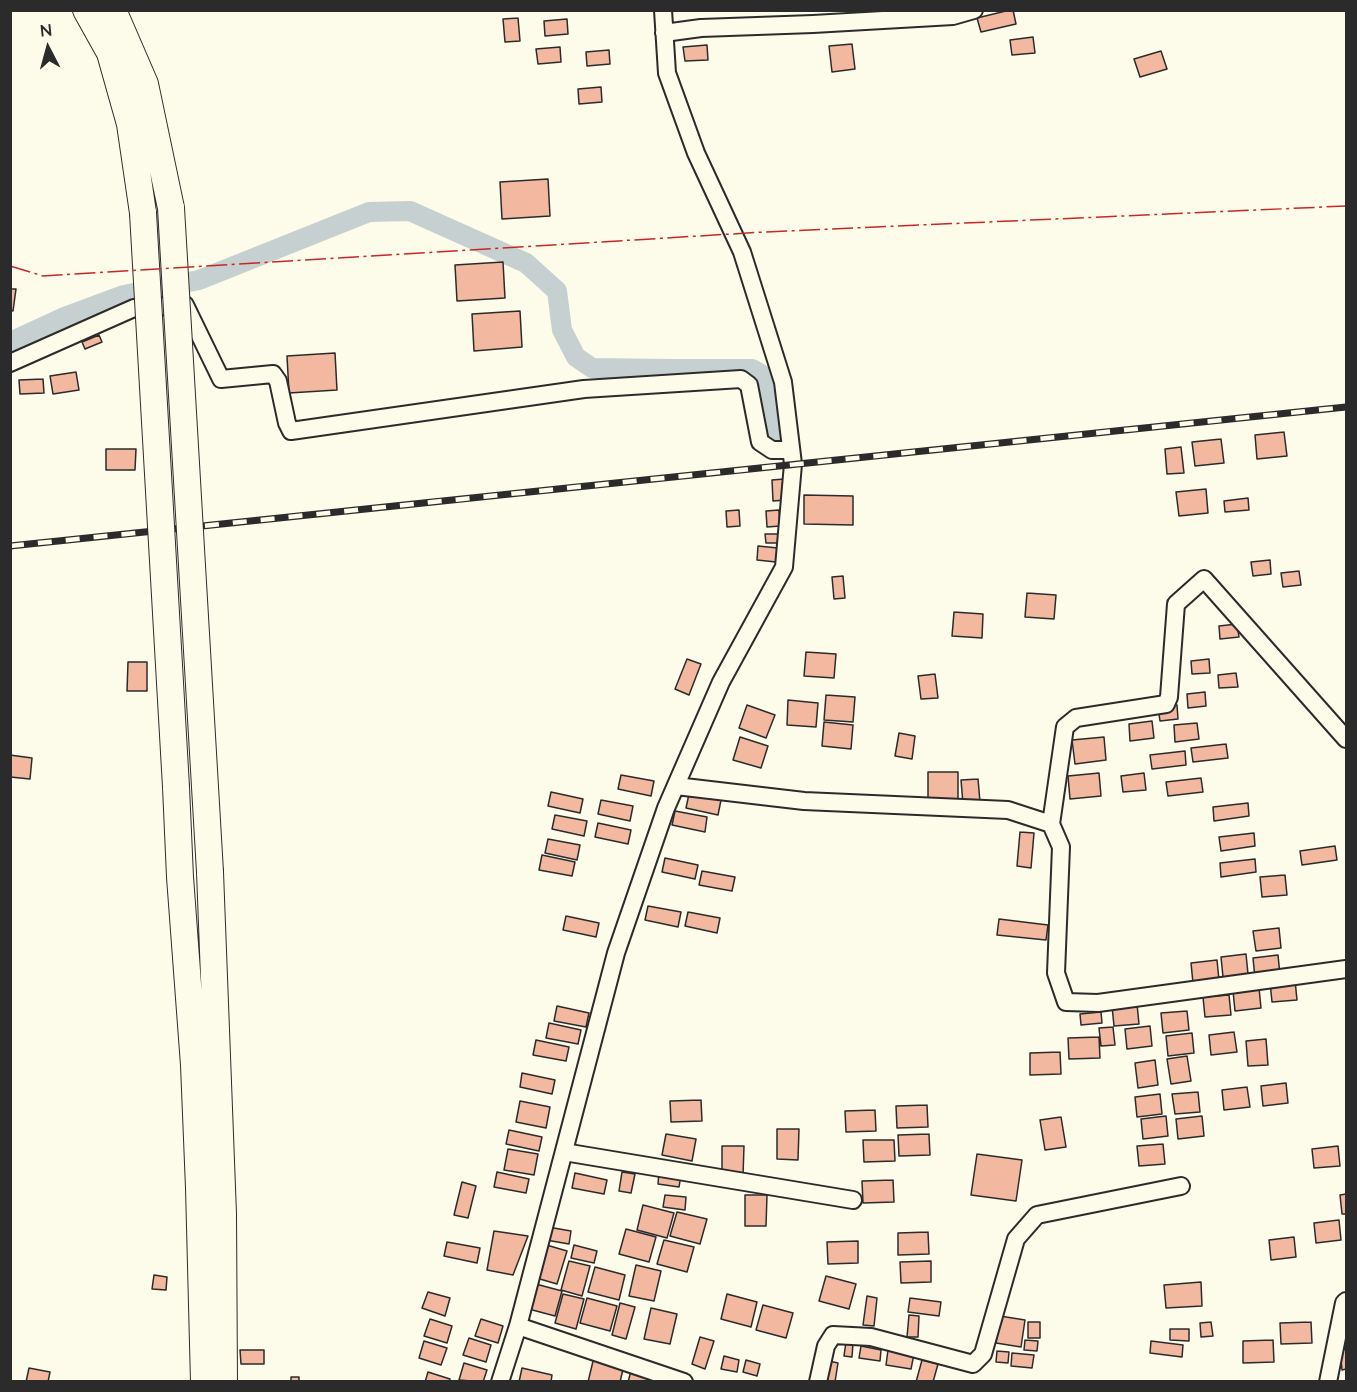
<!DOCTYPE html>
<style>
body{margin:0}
#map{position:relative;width:1357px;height:1392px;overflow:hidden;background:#fdfbea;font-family:Lato,sans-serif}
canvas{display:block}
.frame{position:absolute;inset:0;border:12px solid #2b2b2b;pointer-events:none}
.north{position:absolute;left:18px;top:18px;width:60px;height:60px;-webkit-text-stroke:4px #fdfbea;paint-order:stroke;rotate:354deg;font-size:16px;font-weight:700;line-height:24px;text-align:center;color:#2b2b2b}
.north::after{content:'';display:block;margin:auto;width:21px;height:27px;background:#2b2b2b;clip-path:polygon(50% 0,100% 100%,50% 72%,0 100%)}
</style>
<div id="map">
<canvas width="1357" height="1392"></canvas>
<div class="frame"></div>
<div class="north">N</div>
</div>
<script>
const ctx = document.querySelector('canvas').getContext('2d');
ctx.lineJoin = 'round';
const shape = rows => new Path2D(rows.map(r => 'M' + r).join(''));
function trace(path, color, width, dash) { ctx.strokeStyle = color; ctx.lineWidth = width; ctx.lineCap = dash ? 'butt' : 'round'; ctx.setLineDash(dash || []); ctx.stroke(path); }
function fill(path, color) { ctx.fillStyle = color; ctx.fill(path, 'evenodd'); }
const canal = shape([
 [10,342,62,318,124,295,199,280,369,212,410,211,526,263,557,291,562,330,576,357,592,368,674,369,752,369,761,374,777,436]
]);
const building = shape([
 [1010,10,1013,10,1016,24,981,32,977,18,1010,10],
 [518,18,520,41,505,42,503,19,518,18],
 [567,19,568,34,545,36,544,21,567,19],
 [1033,37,1035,53,1012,55,1010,40,1033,37],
 [852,44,855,69,832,72,829,46,852,44],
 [707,45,708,60,685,61,683,47,707,45],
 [560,47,561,62,538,64,536,49,560,47],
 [609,50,610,64,587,66,586,52,609,50],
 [1161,51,1167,69,1140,77,1134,59,1161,51],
 [601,87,602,102,579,104,578,89,601,87],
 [548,179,550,216,502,219,500,182,548,179],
 [503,262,505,298,457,301,455,265,503,262],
 [10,289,16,289,13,311,10,310,10,289],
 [520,311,522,347,474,351,472,314,520,311],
 [99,335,102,342,85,349,82,342,99,335],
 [335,353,337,390,289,393,287,356,335,353],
 [76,372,79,390,53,394,50,376,76,372],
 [43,379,44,393,20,394,19,380,43,379],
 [1284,432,1287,456,1257,459,1255,435,1284,432],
 [1221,439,1224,463,1195,466,1192,442,1221,439],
 [1181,447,1184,473,1167,474,1165,449,1181,447],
 [106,449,136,449,135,470,106,470,106,449],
 [784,479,786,500,773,501,772,480,784,479],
 [1206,489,1208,513,1179,516,1176,492,1206,489],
 [804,495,853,496,853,525,804,524,804,495],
 [1248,498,1249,510,1225,512,1224,501,1248,498],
 [739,510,740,526,727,527,726,511,739,510],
 [779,510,780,526,767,527,766,511,779,510],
 [765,534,780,534,779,543,766,543,765,534],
 [758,546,778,548,776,562,757,560,758,546],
 [1270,560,1271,574,1253,576,1251,562,1270,560],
 [1299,571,1301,585,1283,587,1281,573,1299,571],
 [843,576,845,598,834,599,832,577,843,576],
 [1027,593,1056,595,1054,619,1025,617,1027,593],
 [954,612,983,614,982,638,952,636,954,612],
 [1237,624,1239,637,1220,639,1219,626,1237,624],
 [806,652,836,654,834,678,804,676,806,652],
 [687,659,701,664,689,695,675,689,687,659],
 [1209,659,1210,673,1192,674,1191,661,1209,659],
 [128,662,147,662,147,691,127,691,128,662],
 [1236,673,1238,687,1219,688,1218,675,1236,673],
 [935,674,938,698,921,699,918,676,935,674],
 [1205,692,1206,706,1188,708,1187,694,1205,692],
 [826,695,855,697,853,722,824,720,826,695],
 [788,700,818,703,816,727,787,725,788,700],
 [747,705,775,715,766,738,739,728,747,705],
 [1177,705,1178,719,1160,721,1158,707,1177,705],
 [1152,721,1154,738,1130,741,1129,724,1152,721],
 [824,722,853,725,851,749,822,746,824,722],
 [1197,723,1199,739,1175,742,1174,725,1197,723],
 [899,733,915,736,912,759,895,756,899,733],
 [740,737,768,746,761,768,733,760,740,737],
 [1104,737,1106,760,1075,764,1072,740,1104,737],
 [1226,744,1228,758,1193,762,1191,748,1226,744],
 [1185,751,1186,765,1152,769,1150,755,1185,751],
 [10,755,32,758,30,779,10,777,10,755],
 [928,772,958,772,958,802,928,802,928,772],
 [1099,773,1101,796,1070,799,1068,776,1099,773],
 [1144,773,1146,790,1123,792,1121,776,1144,773],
 [621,775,654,781,651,796,618,789,621,775],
 [1201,778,1203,792,1168,796,1166,782,1201,778],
 [978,779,980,802,963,804,961,780,978,779],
 [551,792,583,799,580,813,548,806,551,792],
 [689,794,721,800,718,815,686,808,689,794],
 [601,800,633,806,630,821,598,814,601,800],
 [1248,803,1249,816,1214,821,1213,807,1248,803],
 [675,811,707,817,705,832,672,825,675,811],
 [555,815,587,821,584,836,552,829,555,815],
 [598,823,631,830,628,844,595,837,598,823],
 [1020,832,1034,833,1031,868,1017,866,1020,832],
 [1254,833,1255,846,1221,851,1219,837,1254,833],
 [548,839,580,845,577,860,545,853,548,839],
 [1335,846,1337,860,1302,865,1300,851,1335,846],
 [542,855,575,862,572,876,539,870,542,855],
 [665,858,698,865,695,879,662,872,665,858],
 [1255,859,1256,872,1221,877,1220,863,1255,859],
 [702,871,735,877,732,891,699,885,702,871],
 [1285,875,1287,895,1262,897,1260,877,1285,875],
 [648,906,681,912,678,927,645,920,648,906],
 [688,912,720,918,717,933,685,926,688,912],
 [566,916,599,923,596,937,563,930,566,916],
 [999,919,1048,925,1046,940,997,935,999,919],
 [1279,928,1281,948,1256,951,1253,931,1279,928],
 [1246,954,1248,974,1223,977,1221,957,1246,954],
 [1278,955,1280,975,1255,978,1253,958,1278,955],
 [1217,960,1219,980,1193,983,1191,963,1217,960],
 [1295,980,1297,1000,1272,1002,1270,982,1295,980],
 [1259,988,1261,1008,1235,1011,1233,991,1259,988],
 [1229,995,1231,1015,1205,1017,1203,997,1229,995],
 [1137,1004,1139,1024,1114,1026,1112,1006,1137,1004],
 [557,1006,589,1013,586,1027,554,1021,557,1006],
 [1187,1011,1189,1030,1163,1033,1161,1013,1187,1011],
 [1101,1012,1102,1023,1081,1025,1080,1014,1101,1012],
 [549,1023,581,1030,578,1044,546,1038,549,1023],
 [1150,1026,1152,1046,1127,1049,1125,1029,1150,1026],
 [1113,1027,1115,1045,1101,1046,1099,1028,1113,1027],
 [1234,1032,1237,1052,1211,1055,1209,1035,1234,1032],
 [1192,1033,1194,1053,1168,1056,1166,1036,1192,1033],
 [1099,1037,1100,1058,1069,1059,1068,1038,1099,1037],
 [1266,1039,1268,1065,1248,1066,1246,1041,1266,1039],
 [536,1040,569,1047,566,1061,533,1055,536,1040],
 [1060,1052,1061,1074,1030,1075,1030,1053,1060,1052],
 [1187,1056,1191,1081,1171,1084,1167,1059,1187,1056],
 [1155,1060,1158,1085,1138,1088,1135,1063,1155,1060],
 [522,1073,555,1080,552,1094,520,1087,522,1073],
 [1286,1083,1288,1103,1263,1106,1261,1086,1286,1083],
 [1247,1087,1250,1107,1224,1110,1222,1090,1247,1087],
 [1198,1092,1200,1112,1175,1114,1172,1094,1198,1092],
 [1160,1094,1162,1114,1137,1117,1135,1097,1160,1094],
 [701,1100,702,1121,671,1122,670,1101,701,1100],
 [520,1101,550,1107,546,1128,516,1122,520,1101],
 [927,1105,928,1127,897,1128,896,1106,927,1105],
 [875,1110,876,1131,846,1132,845,1111,875,1110],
 [1166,1116,1168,1136,1143,1139,1141,1119,1166,1116],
 [1202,1116,1204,1136,1178,1139,1176,1119,1202,1116],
 [1061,1117,1066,1147,1045,1150,1040,1120,1061,1117],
 [777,1129,799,1129,798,1160,777,1159,777,1129],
 [509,1130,542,1137,539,1151,506,1144,509,1130],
 [666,1134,696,1139,692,1161,662,1155,666,1134],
 [929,1134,930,1155,899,1156,898,1135,929,1134],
 [863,1140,894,1140,895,1161,864,1162,863,1140],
 [1163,1144,1165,1164,1139,1166,1137,1146,1163,1144],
 [722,1146,744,1146,743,1176,722,1176,722,1146],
 [1338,1146,1340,1166,1314,1168,1312,1149,1338,1146],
 [508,1149,538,1154,534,1175,504,1170,508,1149],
 [977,1154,1022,1160,1016,1201,971,1195,977,1154],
 [497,1172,529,1179,526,1193,494,1187,497,1172],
 [622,1172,635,1174,631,1193,619,1191,622,1172],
 [659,1172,681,1175,679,1187,658,1184,659,1172],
 [575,1173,607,1180,604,1194,572,1188,575,1173],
 [893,1180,894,1202,863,1203,862,1181,893,1180],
 [462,1182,476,1186,468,1218,454,1215,462,1182],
 [1346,1194,1346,1214,1342,1214,1340,1195,1346,1194],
 [665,1195,686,1197,685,1210,663,1207,665,1195],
 [745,1195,767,1195,766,1226,745,1226,745,1195],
 [643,1205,674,1213,667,1238,637,1230,643,1205],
 [677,1212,707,1219,700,1244,670,1236,677,1212],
 [1339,1220,1341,1240,1316,1243,1314,1223,1339,1220],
 [548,1227,571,1231,569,1244,546,1240,548,1227],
 [626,1229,656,1237,649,1262,619,1254,626,1229],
 [494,1231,528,1236,513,1275,487,1270,494,1231],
 [928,1232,929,1254,898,1255,898,1233,928,1232],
 [1294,1237,1296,1257,1271,1260,1269,1240,1294,1237],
 [664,1240,694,1247,687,1272,657,1264,664,1240],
 [858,1241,858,1263,828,1264,827,1242,858,1241],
 [447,1242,480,1248,477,1263,444,1256,447,1242],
 [543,1244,567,1251,557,1284,533,1277,543,1244],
 [574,1245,597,1251,594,1263,571,1258,574,1245],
 [569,1261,590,1266,582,1296,561,1290,569,1261],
 [931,1261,931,1282,901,1283,900,1262,931,1261],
 [636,1265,661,1271,654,1301,629,1296,636,1265],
 [595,1267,625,1275,619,1300,588,1292,595,1267],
 [154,1275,167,1277,166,1290,152,1289,154,1275],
 [826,1276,856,1284,849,1309,819,1301,826,1276],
 [1201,1282,1202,1306,1166,1308,1164,1285,1201,1282],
 [532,1283,562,1291,555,1316,525,1308,532,1283],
 [428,1292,450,1298,445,1316,422,1308,428,1292],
 [563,1294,584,1299,576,1329,555,1323,563,1294],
 [727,1294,757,1302,751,1327,721,1319,727,1294],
 [867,1296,877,1298,874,1326,863,1325,867,1296],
 [587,1298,617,1306,610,1331,580,1323,587,1298],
 [910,1298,941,1302,939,1316,908,1312,910,1298],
 [620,1303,635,1307,626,1339,612,1335,620,1303],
 [763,1305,793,1313,786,1338,756,1330,763,1305],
 [651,1308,677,1314,670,1344,644,1339,651,1308],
 [909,1315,919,1316,918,1337,907,1337,909,1315],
 [1000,1316,1025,1320,1021,1347,996,1343,1000,1316],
 [430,1319,452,1326,447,1343,424,1336,430,1319],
 [481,1319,503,1326,498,1343,475,1336,481,1319],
 [1028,1322,1040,1322,1040,1338,1028,1338,1028,1322],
 [1211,1322,1213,1336,1201,1337,1200,1323,1211,1322],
 [1311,1322,1312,1343,1281,1344,1280,1323,1311,1322],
 [1170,1329,1189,1329,1189,1341,1170,1340,1170,1329],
 [700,1337,714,1341,705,1369,692,1364,700,1337],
 [469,1338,491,1345,486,1362,463,1355,469,1338],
 [1025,1340,1038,1341,1037,1351,1024,1350,1025,1340],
 [1273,1340,1274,1362,1243,1363,1243,1341,1273,1340],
 [424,1341,447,1348,441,1365,419,1358,424,1341],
 [1151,1341,1183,1345,1182,1357,1150,1353,1151,1341],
 [846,1342,853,1343,852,1357,844,1356,846,1342],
 [861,1346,881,1350,880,1361,859,1358,861,1346],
 [1346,1349,1346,1369,1342,1370,1340,1350,1346,1349],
 [240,1350,264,1350,264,1364,241,1364,240,1350],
 [888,1350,914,1354,911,1369,886,1365,888,1350],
 [997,1351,1009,1352,1008,1363,996,1362,997,1351],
 [1012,1353,1034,1355,1032,1368,1011,1366,1012,1353],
 [724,1356,739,1360,737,1372,721,1369,724,1356],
 [594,1357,624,1365,620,1382,588,1382,594,1357],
 [746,1360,760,1364,757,1376,743,1372,746,1360],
 [922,1360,938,1364,933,1382,916,1382,922,1360],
 [829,1361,838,1363,835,1382,826,1382,829,1361],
 [464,1363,487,1370,483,1382,459,1380,464,1363],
 [29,1368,50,1372,48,1382,26,1382,29,1368],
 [522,1368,552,1375,551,1382,519,1382,522,1368],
 [631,1371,653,1378,652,1382,628,1382,631,1371],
 [428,1372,450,1379,449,1382,425,1382,428,1372],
 [291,1377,299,1377,299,1382,291,1382,291,1377]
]);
const minor = shape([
 [664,33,701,28,813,24,953,16,974,10],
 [10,363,134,308,185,305,221,379,273,374,278,381,287,423,291,431,584,389,741,379,749,385,760,442,772,450,791,450],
 [676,786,804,801,1008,810,1051,824,1061,847,1056,973,1066,1002,1098,1003,1346,969],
 [1051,824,1065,727,1076,718,1166,704,1169,697,1176,604,1204,579,1346,739],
 [564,1152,853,1200],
 [518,1326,684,1382],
 [500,1382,518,1326,616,953,666,808,721,682,784,567,793,464,783,382,742,252,696,153,667,73,663,10],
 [818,1382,826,1346,833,1335,871,1337,973,1364,983,1354,1016,1239,1037,1215,1181,1186],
 [1328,1382,1344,1303,1346,1301]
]);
const primary = shape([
 [86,10,110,53,130,124,143,213],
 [113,10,145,84,171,208],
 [176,787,180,877,194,1065,199,1188,204,1382],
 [210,872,223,1214,224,1382]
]);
const rail = shape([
 [10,546,1346,407]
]);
const primaryBridge = shape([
 [171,208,210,872],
 [143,213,176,787]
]);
const power = shape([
 [10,266,43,276,764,232,1346,206]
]);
trace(canal, '#c7d0d0', 20);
fill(building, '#f2b8a0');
trace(building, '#2b2b2b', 1.5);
trace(minor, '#2b2b2b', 20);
trace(primary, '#2b2b2b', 28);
trace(minor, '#fdfbea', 16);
trace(primary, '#fdfbea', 26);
trace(rail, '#2b2b2b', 7);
trace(rail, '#fdfbea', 4.5, [14]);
trace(primaryBridge, '#2b2b2b', 28, []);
trace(primaryBridge, '#fdfbea', 26);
trace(power, '#c62828', 1.5, [21, 4.5, 3, 4.5]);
</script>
